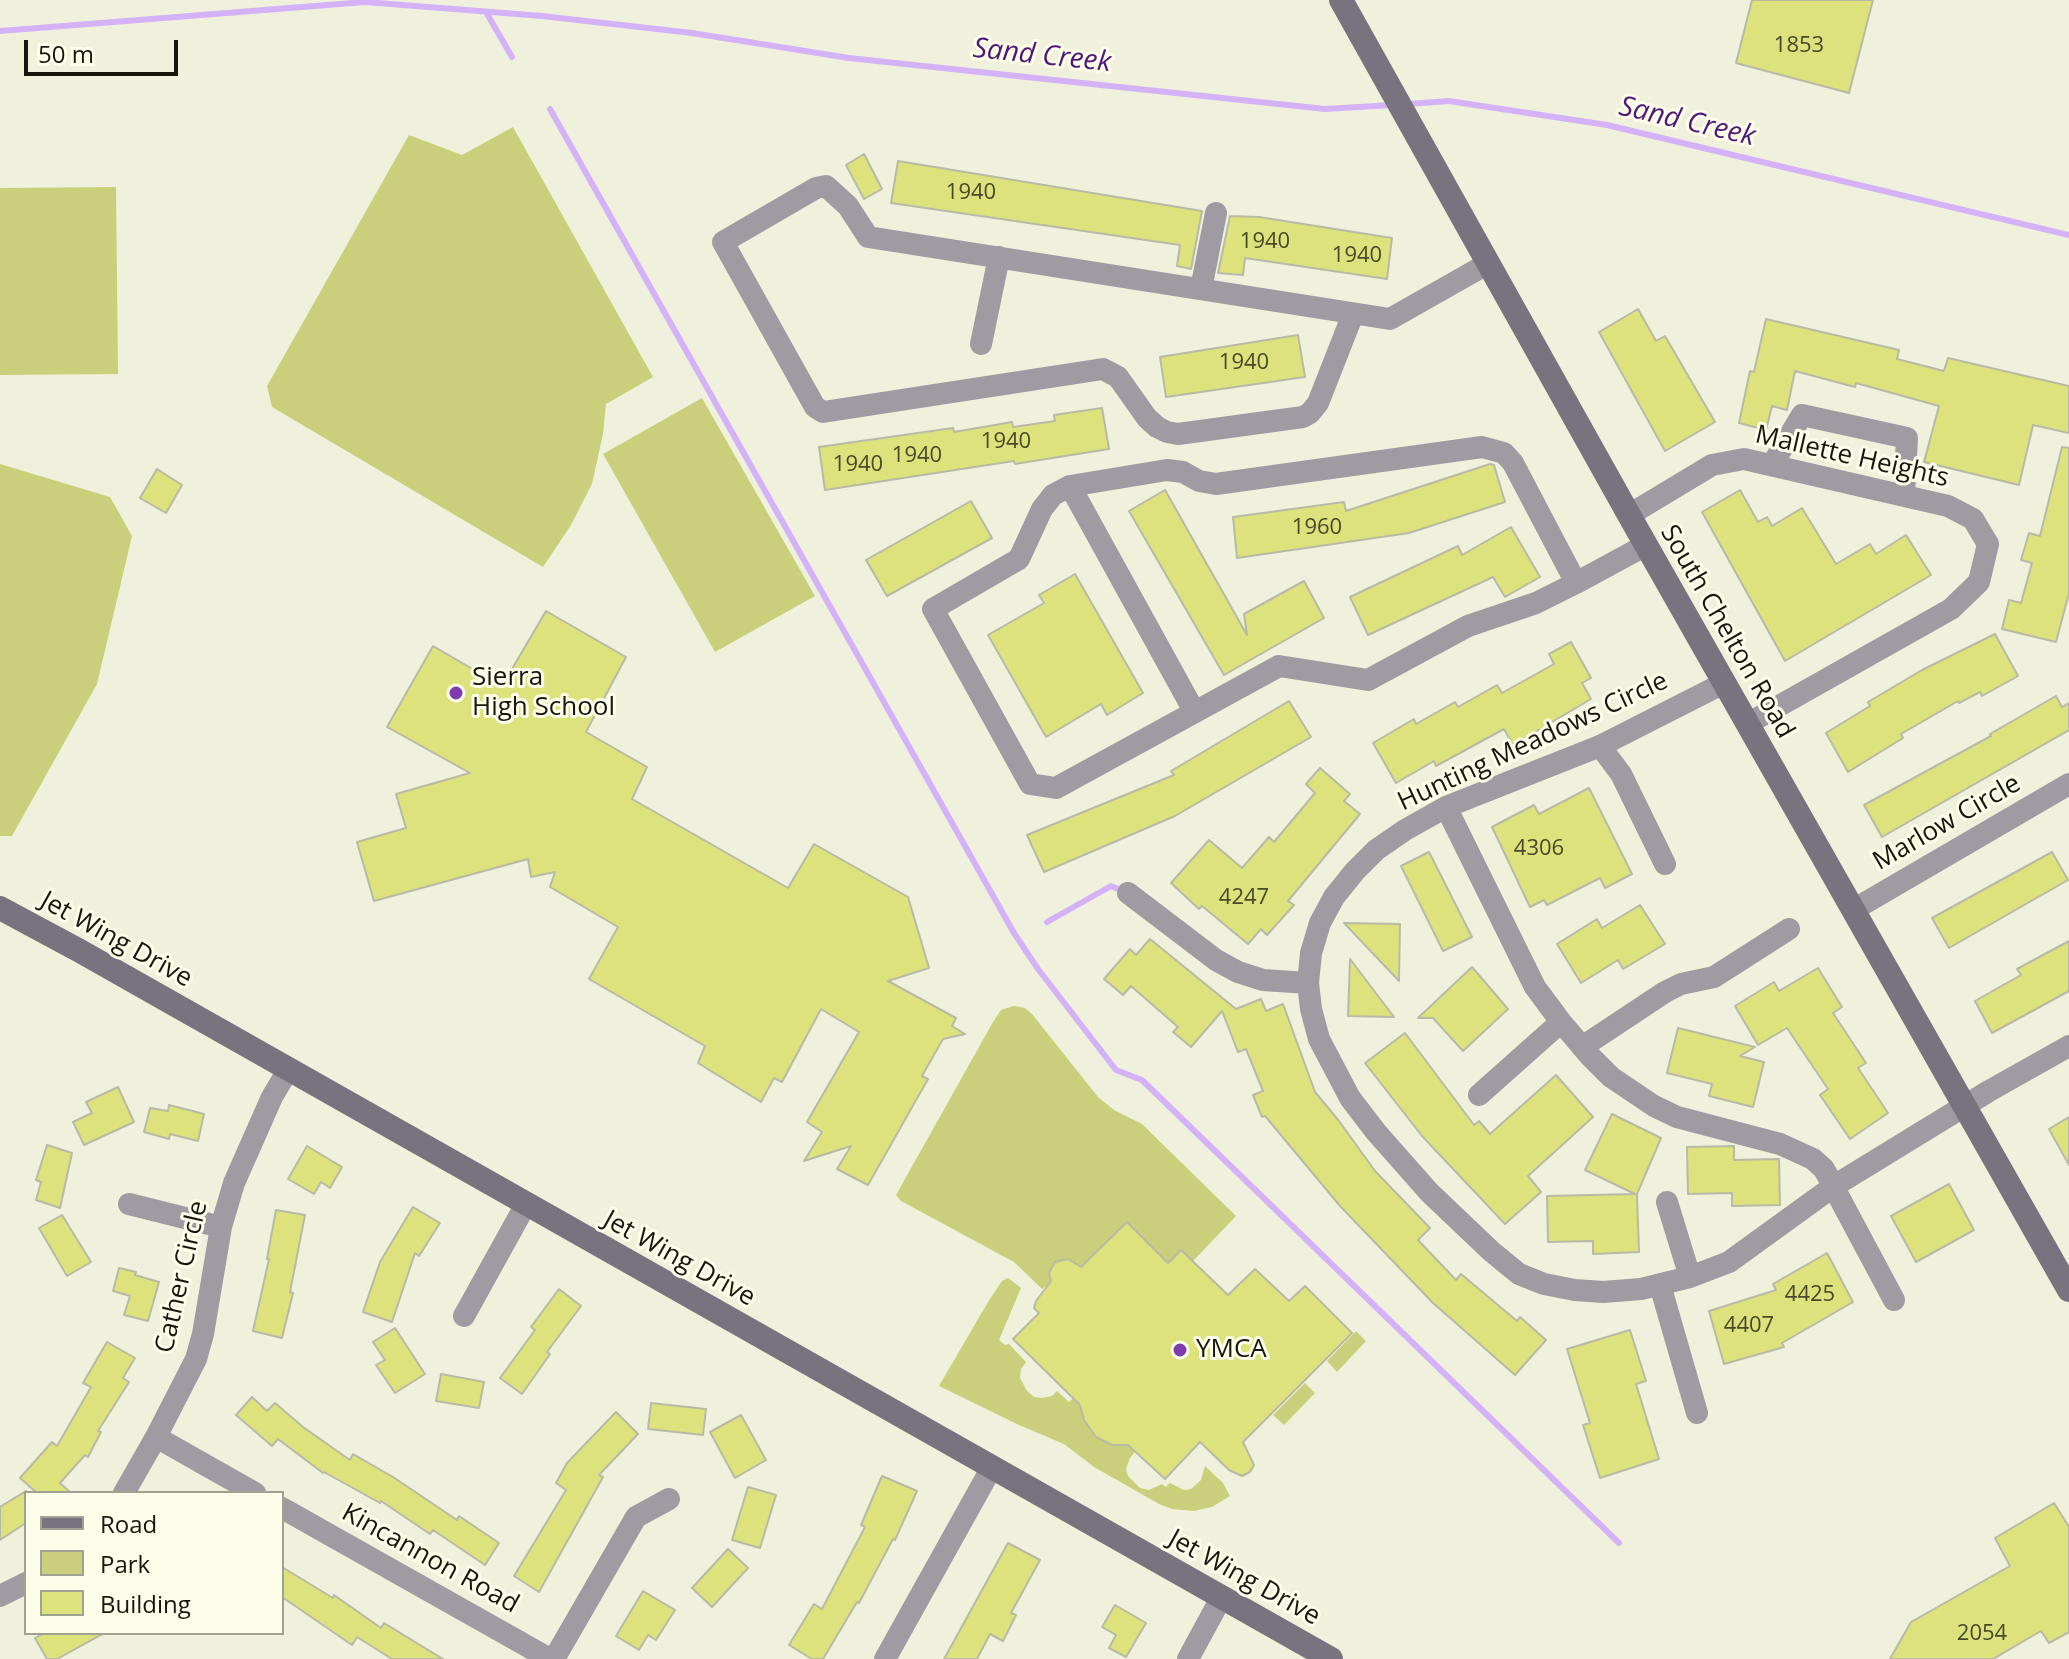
<!DOCTYPE html>
<style>
body{margin:0}
#map{position:relative;width:2069px;height:1659px;overflow:hidden;background:#eff1dc;font-family:"Open Sans",sans-serif}
canvas{display:block}
.legend{position:absolute;left:24px;top:1491px;width:260px;height:144px;box-sizing:border-box;background:#fcfee9;border:2px solid #a0a292;margin:0;padding:10px 14px;list-style:none;font-size:24px;color:#171710}
.legend li{display:flex;align-items:center;gap:16px;height:40px}
.legend b{width:40px;border:2px solid #a0a292}
.scale{position:absolute;left:24px;top:40px;width:154px;height:36px;box-sizing:border-box;border:4px solid #171710;border-top:0;padding-left:10px;font-size:24px;line-height:28px;white-space:nowrap;color:#171710;-webkit-text-stroke:6px #fcfee9;paint-order:stroke}
</style>
<div id="map">
<canvas width="2069" height="1659"></canvas>
<ul class="legend">
<li><b style="height:10px;background:#78737e"></b>Road</li>
<li><b style="height:22px;background:#cacf7b"></b>Park</li>
<li><b style="height:22px;background:#dde27c"></b>Building</li>
</ul>
<div class="scale">50 m</div>
</div>
<script>
const ctx = document.querySelector('canvas').getContext('2d');
ctx.lineJoin = 'round';
function fill(path, color) { ctx.fillStyle = color; ctx.fill(path, 'evenodd'); }
const shape = rows => new Path2D(rows.map(r => 'M' + r).join(''));
function trace(path, color, width, dash) { ctx.strokeStyle = color; ctx.lineWidth = width; ctx.lineCap = dash ? 'butt' : 'round'; ctx.setLineDash(dash || []); ctx.stroke(path); }
function drawText(font, color, halo, rows, align = 'center') {
  ctx.font = font + ' "Open Sans",sans-serif'; ctx.lineWidth = 6; ctx.setLineDash([]); ctx.textBaseline = 'middle'; ctx.strokeStyle = halo; ctx.fillStyle = color; for (const [text, x, y, turn = 0] of rows) {
    ctx.save(); ctx.translate(x, y); ctx.rotate((+turn || 0) * Math.PI / 180); ctx.textAlign = isNaN(turn) ? turn : align; if (halo) ctx.strokeText(text, 0, 0); ctx.fillText(text, 0, 0); ctx.restore();
  }
}
const green = shape([
 [513,127,653,377,606,404,603,434,592,484,571,525,543,567,272,407,267,386,409,135,462,155],
 [116,187,118,374,0,375,0,188],
 [702,398,815,596,715,652,603,454],
 [0,464,110,497,132,536,97,684,12,836,0,836],
 [1014,1006,1025,1008,1032,1014,1098,1097,1114,1110,1142,1124,1236,1216,1193,1261,1181,1250,1168,1263,1127,1223,1079,1269,1068,1259,1055,1262,1049,1273,1054,1281,1042,1289,1014,1262,901,1201,896,1195,993,1022,1001,1010],
 [1008,1278,1021,1288,999,1340,1005,1345,1009,1344,1026,1362,1021,1369,1020,1378,1027,1391,1034,1397,1042,1398,1052,1396,1057,1391,1069,1402,1085,1386,1081,1409,1084,1420,1096,1437,1121,1446,1142,1443,1130,1458,1126,1469,1128,1476,1140,1488,1149,1490,1162,1484,1166,1487,1170,1483,1184,1490,1191,1489,1201,1480,1205,1466,1223,1483,1230,1496,1212,1507,1194,1511,1172,1509,1159,1504,1094,1467,1064,1444,1019,1425,939,1386,988,1302,1002,1281],
 [1356,1331,1366,1341,1337,1372,1327,1361],
 [1305,1383,1315,1393,1284,1425,1273,1415]
]);
const stream = shape([
 [486,12,512,57],
 [0,31,365,2,542,16,692,33,849,58,1325,109,1392,105],
 [1408,104,1449,101,1607,125,2069,235],
 [550,109,1014,933,1038,969,1116,1070,1142,1080,1619,1543],
 [1047,922,1111,886,1125,892]
]);
const building = shape([
 [1752,0,1873,0,1849,93,1736,63,1752,0],
 [864,154,882,189,864,199,846,165,864,154],
 [898,161,1202,211,1191,269,1177,266,1180,245,891,203,898,161],
 [1230,216,1259,217,1392,238,1387,279,1245,258,1243,275,1218,273,1230,216],
 [1638,309,1656,341,1665,336,1715,422,1665,451,1599,332,1638,309],
 [1766,319,1899,350,1897,359,1944,371,1948,358,2069,386,2069,433,2033,425,2019,485,1924,462,1939,406,1856,383,1855,387,1795,371,1787,410,1772,406,1766,430,1739,423,1750,371,1754,372,1766,319],
 [1298,335,1305,377,1166,397,1160,357,1298,335],
 [1102,408,1109,449,1015,464,1014,461,825,490,819,447,953,428,954,432,1012,422,1013,427,1055,421,1054,415,1102,408],
 [2062,447,2069,448,2069,593,2056,642,2002,629,2009,600,2021,603,2032,563,2021,560,2029,533,2040,536,2062,447],
 [1490,464,1494,465,1505,502,1409,533,1237,558,1233,517,1344,502,1346,511,1490,464],
 [157,469,182,485,166,513,140,498,157,469],
 [1165,490,1247,635,1244,614,1304,581,1324,618,1224,675,1129,511,1165,490],
 [1740,490,1758,522,1767,517,1772,526,1802,508,1836,564,1870,544,1876,554,1906,535,1931,575,1785,661,1702,512,1740,490],
 [971,501,992,538,887,596,866,560,971,501],
 [1511,527,1540,577,1505,597,1493,577,1368,635,1350,597,1458,546,1462,555,1511,527],
 [1075,574,1143,693,1107,715,1101,704,1046,737,988,635,1044,603,1039,595,1075,574],
 [546,611,626,657,586,732,647,767,632,799,788,888,814,844,908,897,929,968,888,981,956,1018,952,1026,965,1034,943,1039,922,1076,928,1079,868,1185,837,1169,851,1146,804,1161,822,1132,807,1122,859,1032,821,1009,782,1082,774,1078,761,1102,698,1063,705,1046,589,979,618,927,550,887,555,872,531,877,528,859,374,901,357,842,406,828,396,794,470,773,387,727,433,646,502,686,546,611],
 [1995,634,2018,676,1982,696,1980,692,1959,703,1958,701,1901,734,1903,738,1848,772,1826,733,1870,706,1868,702,1922,670,1995,634],
 [1571,642,1591,678,1582,683,1591,699,1513,745,1504,729,1436,766,1434,761,1396,783,1373,743,1414,719,1416,724,1455,702,1458,707,1497,685,1502,693,1554,664,1549,654,1571,642],
 [2056,696,2062,707,2069,703,2069,730,1882,837,1864,805,1991,736,1990,734,2056,696],
 [1289,701,1311,737,1175,816,1044,872,1027,835,1174,775,1171,771,1289,701],
 [1320,768,1350,794,1344,801,1360,814,1288,901,1294,905,1267,935,1261,929,1248,944,1202,906,1199,909,1171,883,1209,840,1242,868,1269,837,1274,842,1315,793,1306,784,1320,768],
 [1589,788,1632,874,1605,888,1600,878,1547,905,1544,900,1530,907,1492,827,1534,805,1539,814,1589,788],
 [1429,852,1472,937,1443,951,1401,866,1429,852],
 [2052,852,2068,880,1949,948,1932,918,2052,852],
 [1640,905,1665,944,1623,969,1618,960,1581,983,1557,944,1597,919,1602,928,1640,905],
 [1344,923,1400,924,1399,981,1344,923],
 [1150,939,1236,1009,1261,999,1266,1011,1283,1004,1315,1092,1339,1121,1375,1171,1430,1228,1418,1240,1456,1280,1461,1274,1517,1321,1520,1317,1546,1340,1515,1375,1433,1303,1340,1206,1265,1116,1262,1117,1253,1095,1263,1091,1246,1049,1238,1052,1222,1011,1191,1047,1173,1032,1178,1027,1131,986,1123,995,1104,979,1130,949,1136,955,1150,939],
 [2069,941,2069,991,1992,1033,1975,1001,2021,975,2017,969,2069,941],
 [1350,959,1394,1017,1348,1016,1350,959],
 [1472,967,1508,1009,1463,1051,1433,1018,1418,1018,1472,967],
 [1818,968,1842,1007,1833,1013,1866,1063,1858,1068,1888,1113,1850,1139,1820,1095,1828,1089,1787,1028,1758,1045,1735,1006,1774,982,1779,991,1818,968],
 [1678,1028,1755,1047,1740,1056,1764,1062,1753,1107,1709,1096,1712,1084,1667,1073,1678,1028],
 [1405,1033,1474,1125,1479,1121,1490,1134,1556,1075,1593,1117,1528,1176,1541,1192,1505,1224,1422,1136,1365,1063,1405,1033],
 [118,1087,134,1122,84,1145,73,1122,92,1113,86,1102,118,1087],
 [169,1105,204,1114,198,1141,170,1134,169,1139,144,1132,150,1108,168,1111,169,1105],
 [1612,1114,1661,1138,1637,1194,1639,1252,1593,1254,1593,1241,1548,1242,1547,1196,1635,1194,1585,1170,1612,1114],
 [2069,1117,2069,1165,2049,1129,2069,1117],
 [47,1145,72,1153,60,1208,36,1200,41,1182,36,1180,47,1145],
 [307,1146,342,1167,330,1188,321,1182,314,1194,288,1179,307,1146],
 [1734,1146,1734,1160,1779,1159,1780,1205,1732,1206,1732,1193,1688,1194,1687,1147,1734,1146],
 [1949,1184,1974,1230,1916,1262,1891,1216,1949,1184],
 [413,1207,440,1223,419,1256,415,1253,392,1322,363,1312,380,1262,413,1207],
 [276,1210,305,1215,290,1292,293,1293,282,1338,253,1331,269,1259,267,1259,276,1210],
 [62,1215,91,1262,67,1276,39,1228,62,1215],
 [1127,1222,1168,1263,1181,1250,1228,1295,1255,1269,1289,1301,1305,1286,1352,1333,1243,1442,1254,1465,1250,1472,1242,1476,1229,1470,1200,1442,1165,1479,1128,1445,1112,1445,1096,1437,1084,1420,1080,1405,1013,1339,1039,1313,1034,1308,1036,1301,1051,1281,1049,1273,1055,1262,1068,1259,1081,1267,1127,1222],
 [1827,1253,1853,1302,1782,1343,1784,1347,1724,1364,1709,1311,1776,1290,1773,1284,1827,1253],
 [119,1268,136,1272,135,1275,159,1282,148,1321,124,1315,130,1296,113,1291,119,1268],
 [559,1289,581,1306,547,1352,550,1354,522,1394,500,1378,535,1330,531,1327,559,1289],
 [395,1328,425,1374,395,1393,376,1365,385,1360,373,1342,395,1328],
 [1630,1330,1646,1381,1636,1384,1659,1459,1600,1478,1583,1425,1590,1423,1567,1349,1630,1330],
 [107,1342,135,1358,123,1378,129,1382,98,1431,101,1432,88,1457,85,1455,60,1483,71,1493,37,1493,20,1478,52,1442,57,1446,91,1387,83,1383,107,1342],
 [441,1374,484,1382,479,1408,436,1401,441,1374],
 [252,1397,267,1411,275,1403,303,1427,350,1460,353,1454,393,1477,457,1520,459,1516,499,1543,485,1565,433,1530,430,1534,381,1501,380,1503,324,1472,323,1473,278,1439,272,1446,236,1415,252,1397],
 [651,1403,706,1409,703,1435,648,1429,651,1403],
 [616,1412,638,1434,599,1475,603,1477,539,1592,514,1576,566,1490,556,1483,567,1463,616,1412],
 [741,1415,766,1460,735,1478,710,1432,741,1415],
 [882,1476,917,1491,895,1540,893,1539,859,1603,857,1602,823,1659,812,1659,789,1645,814,1604,822,1609,865,1527,861,1525,882,1476],
 [748,1487,776,1495,760,1548,732,1540,748,1487],
 [26,1491,26,1523,0,1540,0,1507,26,1491],
 [2054,1503,2069,1527,2069,1632,2049,1643,2041,1631,1993,1659,1890,1659,1911,1622,2010,1566,1995,1538,2054,1503],
 [1008,1543,1040,1560,1011,1613,1016,1615,1003,1641,990,1634,977,1659,944,1659,1008,1543],
 [728,1549,748,1568,712,1607,692,1588,728,1549],
 [282,1567,333,1598,334,1595,381,1628,384,1623,443,1659,392,1659,357,1637,352,1645,282,1597,282,1567],
 [643,1591,675,1610,656,1640,648,1635,639,1650,616,1636,643,1591],
 [1115,1605,1146,1623,1126,1657,1109,1648,1116,1635,1102,1627,1115,1605],
 [44,1633,104,1633,57,1659,47,1659,35,1638,44,1633]
]);
const street = shape([
 [1201,289,1216,213],
 [1353,314,1318,403,1310,413,1303,417,1178,434,1167,432,1157,427,1147,418,1118,377,1103,369,823,412,815,407,723,242,816,188,826,186,848,206,868,237,1390,319,1487,264],
 [981,344,999,257],
 [1772,465,1802,415,1907,438,1904,496],
 [1070,486,1194,711],
 [1629,515,1712,465,1744,459,1948,506,1973,519,1988,544,1979,582,1951,609,1747,724],
 [1576,583,1513,463,1504,453,1482,447,1216,484,1199,481,1183,472,1167,470,1070,486,1053,495,1042,509,1019,559,933,609,1030,784,1056,788,1279,666,1368,680,1468,626,1536,603,1576,583,1646,545],
 [1724,683,1600,746,1446,807,1405,830,1376,850,1355,871,1334,897,1320,923,1311,953,1308,983,1311,1009,1319,1039,1350,1098,1376,1132,1429,1192,1491,1251,1519,1274,1544,1284,1575,1290,1603,1292,1641,1289,1690,1277,1729,1262,1834,1186,1989,1091,2069,1046],
 [1600,746,1621,774,1665,864],
 [1446,807,1535,987,1561,1022,1589,1055,1611,1077,1654,1106,1677,1117,1780,1144,1813,1159,1824,1169,1894,1300],
 [1128,893,1216,960,1238,972,1263,980,1308,983],
 [1853,910,2069,784],
 [1582,1047,1665,992,1681,984,1714,977,1789,929],
 [1479,1095,1561,1022],
 [1667,1202,1690,1277],
 [129,1204,221,1227],
 [1660,1285,1697,1413],
 [464,1316,526,1204],
 [156,1437,255,1493],
 [124,1493,156,1437,196,1359,203,1334,221,1227,234,1183,272,1097,288,1070],
 [282,1508,550,1659],
 [0,1596,26,1583],
 [554,1659,636,1517,669,1499],
 [885,1659,992,1467],
 [1188,1659,1221,1598]
]);
const secondary = shape([
 [1341,0,1629,515,2069,1290],
 [0,908,80,951,1331,1659]
]);
const markers = [
 [456,693,8,"#7e3cb0"],
 [1180,1350,8,"#7e3cb0"]
];
const numberNames = [
 ["1853",1799,46],
 ["1940",971,193],
 ["1940",1265,242],
 ["1940",1357,256],
 ["1940",1244,363],
 ["1940",1006,442],
 ["1940",917,456],
 ["1940",858,465],
 ["1960",1317,528],
 ["4306",1539,849],
 ["4247",1244,898],
 ["4425",1810,1295],
 ["4407",1749,1326],
 ["2054",1982,1634]
];
const streetNames = [
 ["Mallette Heights",1852,457,13],
 ["South Chelton Road",1727,632,60],
 ["Hunting Meadows Circle",1533,742,-25],
 ["Marlow Circle",1947,823,-30],
 ["Jet Wing Drive",116,940,29],
 ["Jet Wing Drive",679,1259,29],
 ["Cather Circle",182,1277,-77],
 ["Kincannon Road",430,1559,29],
 ["Jet Wing Drive",1244,1578,29]
];
const poiNames = [
 ["Sierra",472,678],
 ["High School",472,708],
 ["YMCA",1196,1350]
];
const waterNames = [
 ["Sand Creek",1042,56,6],
 ["Sand Creek",1687,122,13]
];
fill(green, '#cacf7b');
trace(stream, '#d5b2f7', 6);
fill(building, '#dde27c');
trace(building, '#b9baa6', 2);
trace(street, '#9f9ba3', 22);
trace(secondary, '#78737e', 24);
for (const [x, y, r, color] of markers) { const dot = new Path2D(); dot.arc(x, y, r, 0, 2 * Math.PI); ctx.fillStyle = color; ctx.fill(dot); trace(dot, '#fcfee9', 3); }
drawText('22px', '#484a2b', null, numberNames);
drawText('26px', '#171710', '#fcfee9', streetNames);
drawText('26px', '#171710', '#fcfee9', poiNames, 'left');
drawText('italic 28px', '#511679', '#fcfee9', waterNames);
</script>
